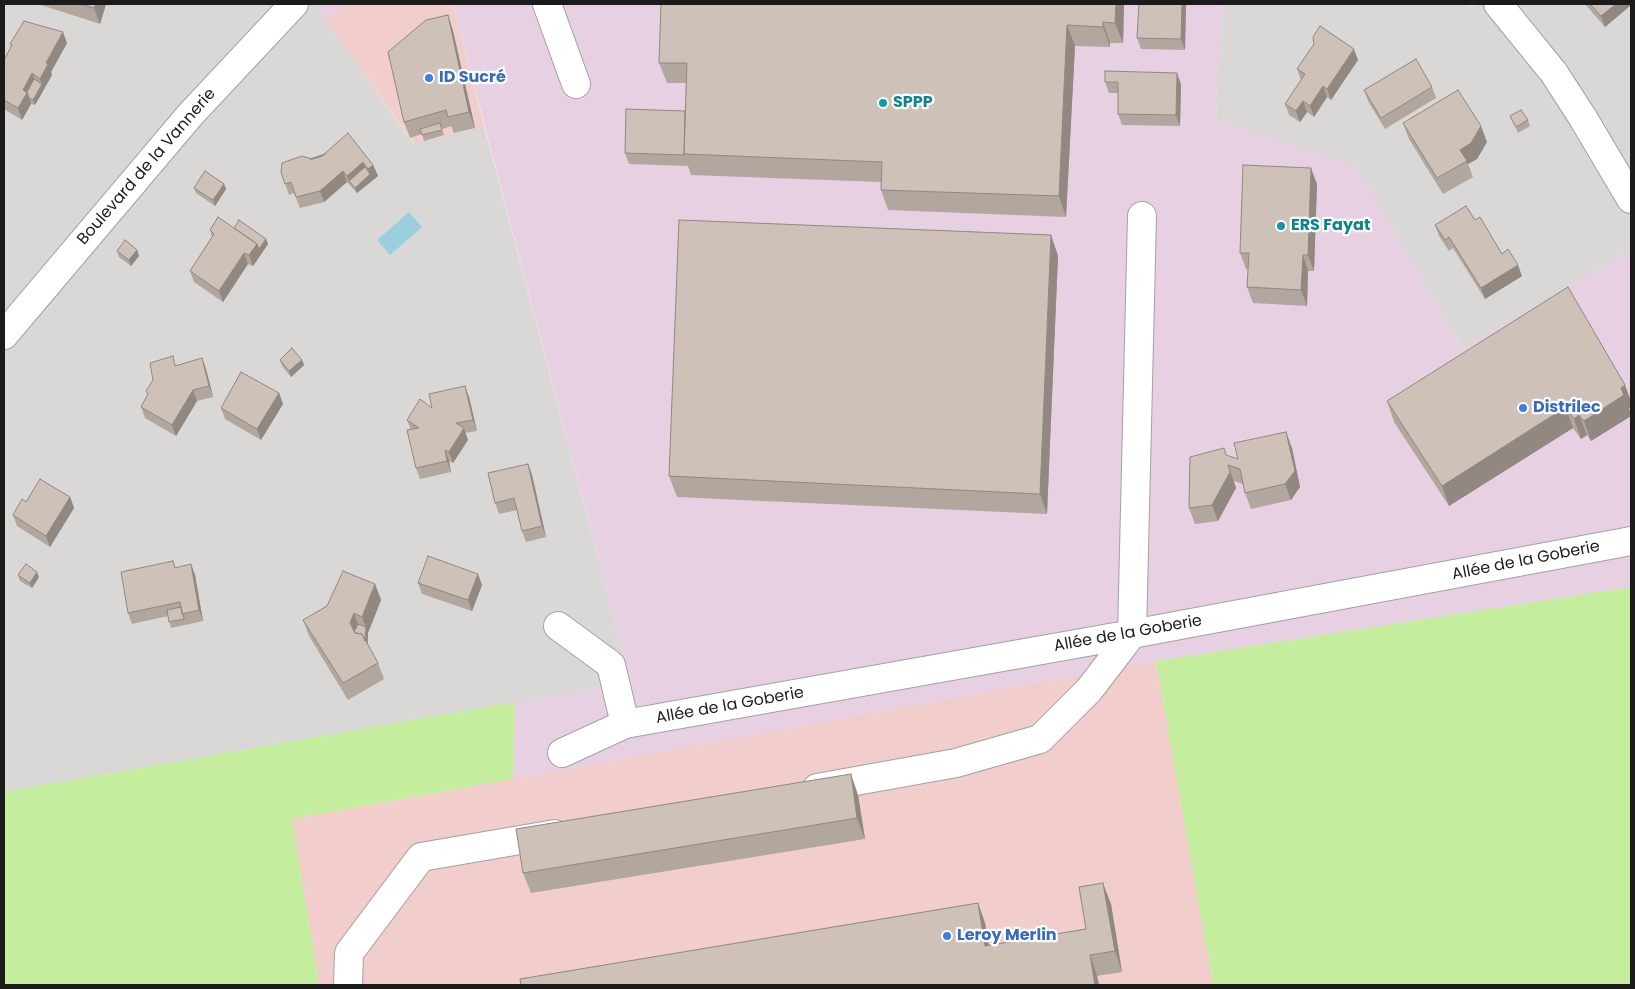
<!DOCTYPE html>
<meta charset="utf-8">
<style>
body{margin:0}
#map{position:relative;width:1635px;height:989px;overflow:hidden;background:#eee9df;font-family:Poppins,sans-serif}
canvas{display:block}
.frame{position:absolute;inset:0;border:5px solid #1b1b1b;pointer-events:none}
</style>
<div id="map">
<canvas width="1635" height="989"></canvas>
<div class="frame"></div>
</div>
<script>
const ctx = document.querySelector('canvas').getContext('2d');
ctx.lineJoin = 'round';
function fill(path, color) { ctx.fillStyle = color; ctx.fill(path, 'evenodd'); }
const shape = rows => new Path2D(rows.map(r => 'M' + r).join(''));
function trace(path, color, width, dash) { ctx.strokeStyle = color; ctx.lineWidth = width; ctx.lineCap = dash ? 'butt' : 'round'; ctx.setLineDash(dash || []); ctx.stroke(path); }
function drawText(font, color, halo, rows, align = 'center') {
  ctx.font = font + ' Poppins,sans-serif'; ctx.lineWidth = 4.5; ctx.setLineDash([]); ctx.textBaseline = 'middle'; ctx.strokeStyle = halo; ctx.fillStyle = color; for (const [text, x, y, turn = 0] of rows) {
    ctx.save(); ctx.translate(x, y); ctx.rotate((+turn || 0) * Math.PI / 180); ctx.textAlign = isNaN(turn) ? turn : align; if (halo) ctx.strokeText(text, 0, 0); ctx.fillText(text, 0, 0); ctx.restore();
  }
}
const residential = shape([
 [4,4,318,4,326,20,413,143,484,126,631,683,515,702,4,792],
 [1222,4,1468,4,1472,7,1475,4,1631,4,1631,251,1464,350,1355,166,1216,120]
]);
const commercial = shape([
 [345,4,453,4,484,126,414,143,326,20],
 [1156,661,1213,985,319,985,292,819]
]);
const industrial = shape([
 [318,4,345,4,326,20],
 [453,4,1222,4,1216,120,1355,165,1463,349,1631,251,1631,587,1156,661,513,779,515,702,631,683]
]);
const grass = shape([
 [1631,587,1631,985,1213,985,1156,661],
 [515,702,513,779,292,819,319,985,4,985,4,792]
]);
const water = shape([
 [409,212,422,227,390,255,377,240]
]);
const minor = shape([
 [547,4,576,84],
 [1498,4,1554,73,1583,118,1631,199],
 [4,335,190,115,294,4],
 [558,626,611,665,625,724],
 [562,753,625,724,1132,634,1631,541],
 [817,788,956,763,1040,739,1089,690,1132,634,1142,216],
 [348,985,349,953,421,857,555,834]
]);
const wall = shape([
 [38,4,106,4,100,24],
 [1124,4,1123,43,1110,43,1110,47,1075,46,1066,217,888,210,881,190,881,182,691,175,688,166,629,164,625,153,685,111,686,83,667,83,659,63],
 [1186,4,1185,50,1141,49,1137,38],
 [1585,4,1631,4,1631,5,1605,27],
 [448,15,453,31,475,128,454,133,451,126,442,129,444,135,424,141,422,134,410,138,404,122],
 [67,43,51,72,52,75,35,105,31,104,22,120,4,109,4,60,11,47,10,44],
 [1358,60,1331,100,1327,97,1314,117,1307,112,1300,122,1289,115,1285,104,1301,80,1297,69],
 [1105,82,1181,84,1180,126,1122,125,1118,114,1118,93,1109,93],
 [1432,87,1436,98,1385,129,1368,101,1364,90],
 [1510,116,1528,120,1530,126,1518,133],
 [1403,123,1487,142,1477,159,1468,164,1473,177,1443,194,1409,139],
 [325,154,373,165,378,176,357,193,347,182,324,202,300,208,294,193,289,195,281,172],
 [224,184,226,189,215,206,196,193,194,188],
 [1317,184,1314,271,1308,271,1307,306,1253,303,1247,287,1248,269,1246,269,1240,253],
 [1475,220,1502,254,1522,276,1485,299,1453,248,1449,251,1439,236,1435,225],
 [234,228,266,239,268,244,253,266,248,264,223,302,194,282,190,271,212,237,210,230],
 [1051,235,1058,256,1047,514,677,497,669,476],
 [137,250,139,256,131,266,119,257,117,251],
 [202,358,206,369,213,397,197,401,176,436,145,418,141,407,148,395,146,391,176,366],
 [280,360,302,360,304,365,291,377,282,366],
 [279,393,283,404,261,440,225,419,221,408],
 [469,397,477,431,465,433,468,440,453,463,449,461,451,472,420,479,416,468,411,430,407,420,432,408],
 [1387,401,1631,401,1631,407,1629,408,1631,416,1591,441,1587,435,1581,439,1573,428,1449,506,1394,422],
 [1292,448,1300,487,1291,500,1251,509,1245,493,1243,484,1234,481,1236,488,1218,521,1195,524,1189,508,1227,456,1238,459],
 [528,464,532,475,546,537,526,542,522,531,517,510,499,514,495,503],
 [70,497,74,508,50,547,17,526,13,515,26,502],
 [191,564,195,575,203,621,171,628,168,616,132,624,128,613,175,568],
 [18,575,39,577,32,588,20,581],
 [418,583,482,585,472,611,422,594],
 [375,584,381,600,368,633,368,644,378,663,384,679,348,700,309,636,303,620],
 [858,795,865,839,531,893,523,873],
 [978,903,985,923,989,945,1086,929,1111,904,1122,972,1097,976,1099,985,521,985]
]);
const shadedWall = shape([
 [96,4,106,4,100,24,94,8],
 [1116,4,1124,4,1123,43,1115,23],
 [1182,4,1186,4,1185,50,1181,39],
 [1616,4,1631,4,1631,5,1605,27,1601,16],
 [448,15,453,31,475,128,469,112],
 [1103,22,1110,43,1110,47,1103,27],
 [1067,25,1075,46,1066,217,1059,196],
 [63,32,67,43,51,72,52,75,35,105,33,100,42,84,40,79,46,63],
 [1354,49,1358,60,1331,100,1327,89],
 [32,73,36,84,29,97,31,104,22,120,18,108,23,90],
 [1177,73,1181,84,1180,126,1176,115],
 [1323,86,1327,97,1314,117,1310,106],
 [1303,101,1307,112,1300,122,1296,111],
 [1481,126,1487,142,1477,159,1468,164,1460,150],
 [363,162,367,173,349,181,347,176],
 [373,165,378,176,357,193,355,188,370,174,368,169],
 [1311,168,1317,184,1314,271,1308,255],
 [343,171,347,182,324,202,320,191],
 [224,184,226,189,215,206,213,200],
 [1051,235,1058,256,1047,514,1040,494],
 [266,239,268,244,253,266,249,255,257,244],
 [137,250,139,256,131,266,129,260],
 [244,253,248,264,223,302,219,291],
 [1303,255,1308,271,1307,306,1301,290],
 [1518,265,1522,276,1485,299,1481,288],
 [202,358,206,369,213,397,209,386],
 [302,360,304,365,291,377,289,371],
 [1625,385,1631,401,1631,407,1629,408,1631,416,1591,441,1584,421,1621,388],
 [465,386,469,397,477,431,473,420],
 [193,390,197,401,176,436,172,425],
 [279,393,283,404,261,440,257,429],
 [1566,407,1573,428,1449,506,1442,486],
 [1579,415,1587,435,1581,439,1574,419],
 [464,428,468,440,453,463,449,452],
 [1286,432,1292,448,1300,487,1291,500,1285,484],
 [445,450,449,461,451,472,447,461],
 [528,464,532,475,546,537,542,526],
 [1228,465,1236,488,1218,521,1212,505],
 [70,497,74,508,50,547,46,536],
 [191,564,195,575,203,621,199,610],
 [37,572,39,577,32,588,30,583],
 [478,574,482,585,472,611,468,600],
 [375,584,381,600,368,633,362,617],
 [354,613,360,630,356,638,350,623],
 [366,627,368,633,367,650,365,644],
 [851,774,858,795,865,839,857,818],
 [1103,883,1111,904,1122,972,1115,951],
 [978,903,985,923,992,966,985,946],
 [1090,955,1097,976,1099,985,1095,985]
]);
const building = shape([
 [80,4,96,4,94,8,80,4],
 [661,4,1116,4,1115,23,1103,22,1103,27,1067,25,1059,196,881,190,882,162,684,154,687,63,659,63,661,4],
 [1139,4,1182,4,1181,39,1137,38,1139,4],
 [1590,4,1616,4,1601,16,1590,4],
 [448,15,469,112,448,117,446,110,404,122,388,52,426,20,448,15],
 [24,21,63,32,46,63,48,64,40,79,32,73,23,90,27,93,18,108,4,100,4,60,12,45,10,44,24,21],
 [1320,26,1354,49,1327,89,1323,86,1310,106,1303,101,1296,111,1285,104,1305,74,1297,69,1314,44,1313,37,1320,26],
 [1416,59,1432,87,1381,118,1364,90,1416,59],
 [1105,71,1177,73,1176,115,1118,114,1118,82,1105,82,1105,71],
 [34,79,42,84,33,100,29,98,27,92,34,79],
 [1458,90,1481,126,1471,143,1460,150,1467,161,1437,178,1403,123,1458,90],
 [626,109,685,111,684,155,625,153,626,109],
 [1521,110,1528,120,1516,127,1510,116,1521,110],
 [440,123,442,130,422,135,420,129,440,123],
 [348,133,373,165,368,169,363,162,347,176,343,171,320,191,296,197,291,182,285,184,281,172,282,163,302,156,312,159,322,156,348,133],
 [325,154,322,156,312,159,310,159,325,154],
 [1243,165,1311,168,1308,255,1303,255,1301,290,1247,287,1249,253,1240,253,1243,165],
 [365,167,370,174,355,188,349,181,365,167],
 [205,171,224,184,213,200,194,188,205,171],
 [1466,206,1475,220,1480,217,1502,254,1508,249,1518,265,1481,288,1449,237,1445,240,1435,225,1466,206],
 [218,217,257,244,249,255,244,253,219,291,190,271,214,234,210,230,218,217],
 [239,220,266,239,259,249,257,244,234,228,239,220],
 [679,220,1051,235,1040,494,669,476,679,220],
 [125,240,137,250,129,260,117,251,125,240],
 [1568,287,1625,385,1621,388,1624,395,1584,421,1579,415,1574,419,1566,407,1442,486,1387,401,1568,287],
 [292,348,302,360,289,371,280,360,292,348],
 [173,356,175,366,202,358,209,386,193,390,172,425,141,407,148,394,146,391,153,380,150,363,173,356],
 [241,372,279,393,257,429,221,408,241,372],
 [465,386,473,420,456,423,464,428,449,452,445,450,447,461,416,468,407,430,419,428,407,420,420,399,432,408,429,394,465,386],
 [1286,432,1295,471,1285,484,1245,493,1240,469,1228,465,1230,472,1212,505,1189,508,1190,457,1224,448,1226,455,1238,459,1234,443,1286,432],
 [528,464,542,526,522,531,514,498,495,503,488,473,528,464],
 [40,479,70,497,46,536,13,515,22,499,26,502,40,479],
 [428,556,478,574,468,600,418,583,428,556],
 [173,561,175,568,191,564,199,610,182,614,180,602,128,613,121,572,173,561],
 [26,564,37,572,30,583,18,575,26,564],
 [343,571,375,584,362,617,354,613,350,623,355,633,362,634,378,663,343,683,303,620,327,606,343,571],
 [181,607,184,619,169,622,167,610,181,607],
 [358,624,366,627,365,641,362,634,355,633,354,632,358,624],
 [851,774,857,818,523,873,516,829,851,774],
 [1103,883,1115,951,1090,955,1095,985,521,985,520,979,978,903,985,946,1086,929,1079,887,1103,883]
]);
const markers = [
 [429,78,5,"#3f7fe0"],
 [883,103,5,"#0f9aa8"],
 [1281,226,5,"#0f9aa8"],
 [1523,408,5,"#3f7fe0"],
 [947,936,5,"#3f7fe0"]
];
const shopNames = [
 ["ID Sucré",439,78],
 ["Distrilec",1533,408],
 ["Leroy Merlin",957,936]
];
const cultureNames = [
 ["SPPP",893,103],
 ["ERS Fayat",1291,226]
];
const streetNames = [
 ["Boulevard de la Vannerie",147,167,-49],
 ["Allée de la Goberie",1526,561,-11],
 ["Allée de la Goberie",1128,634,-10],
 ["Allée de la Goberie",730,706,-10]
];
fill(residential, '#d9d8d7');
fill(commercial, '#f1cdcb');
fill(industrial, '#e8d0e3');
fill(grass, '#c4ee9e');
fill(water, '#9acfe0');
trace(minor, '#a2a2a2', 30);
trace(minor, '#fff', 28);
fill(wall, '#b1a79e');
fill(shadedWall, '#908881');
fill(building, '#cec2b8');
trace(building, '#908881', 1);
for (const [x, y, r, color] of markers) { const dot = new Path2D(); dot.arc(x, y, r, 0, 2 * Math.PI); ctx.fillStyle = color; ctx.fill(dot); trace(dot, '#fff', 2); }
drawText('bold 16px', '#366cbe', '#fff', shopNames, 'left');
drawText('bold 16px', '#0d838f', '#fff', cultureNames, 'left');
drawText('16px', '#1b1b1b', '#fff', streetNames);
</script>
